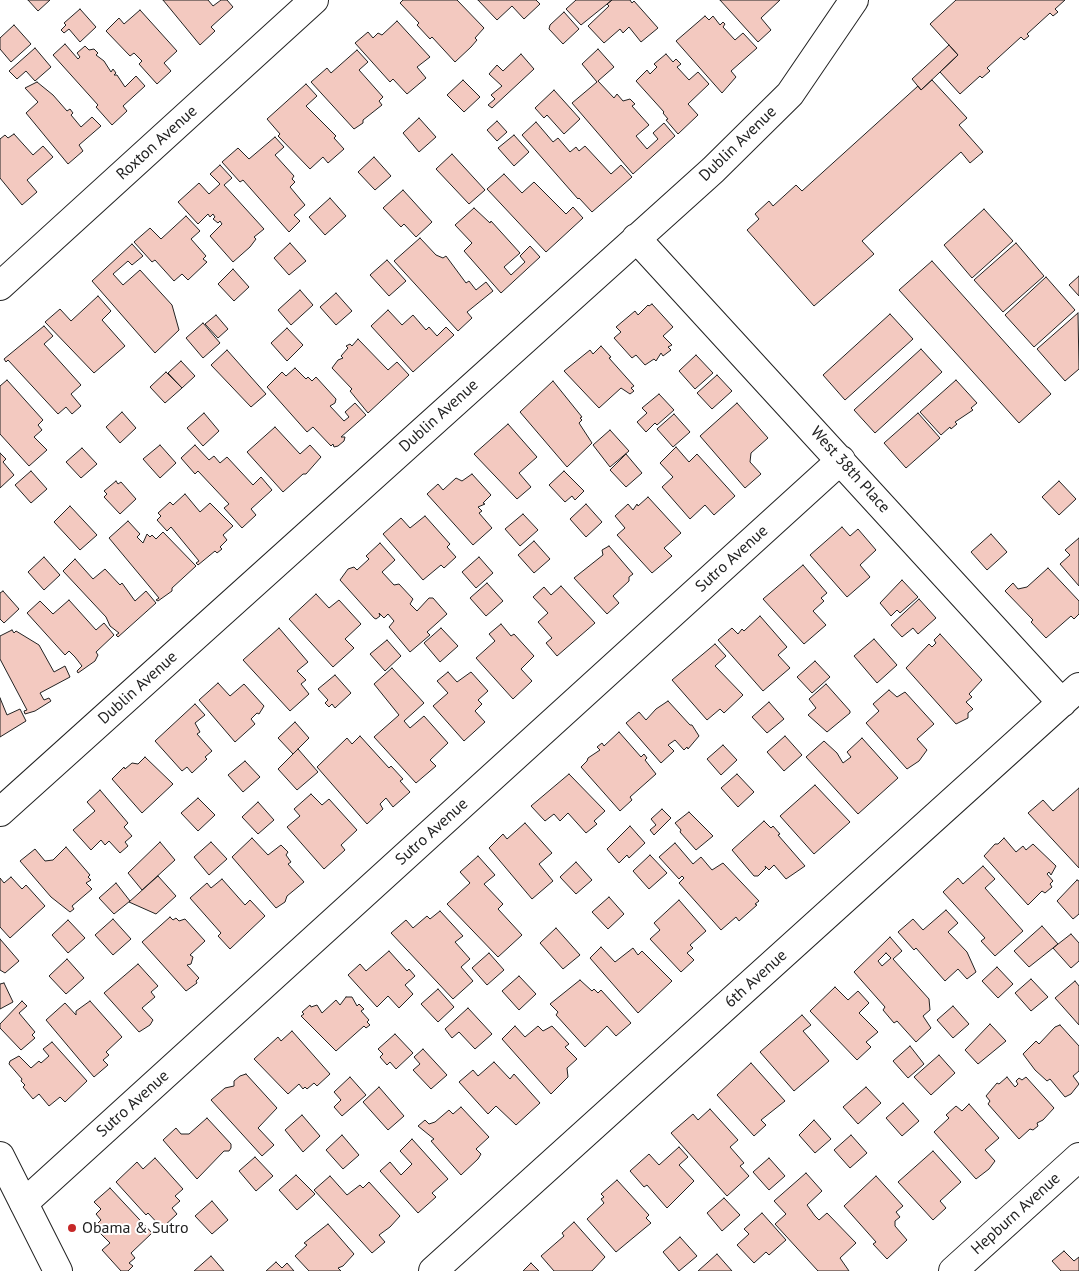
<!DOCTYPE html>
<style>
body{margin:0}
canvas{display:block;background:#fff}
</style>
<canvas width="1079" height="1271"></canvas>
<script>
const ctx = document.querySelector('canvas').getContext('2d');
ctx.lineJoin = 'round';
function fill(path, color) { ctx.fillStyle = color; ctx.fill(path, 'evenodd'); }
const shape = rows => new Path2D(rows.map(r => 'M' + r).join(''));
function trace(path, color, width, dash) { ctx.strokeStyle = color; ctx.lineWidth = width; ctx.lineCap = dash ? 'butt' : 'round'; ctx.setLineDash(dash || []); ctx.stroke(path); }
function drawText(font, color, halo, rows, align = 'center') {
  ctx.font = font + ' "PT Sans",sans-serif'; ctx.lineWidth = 4; ctx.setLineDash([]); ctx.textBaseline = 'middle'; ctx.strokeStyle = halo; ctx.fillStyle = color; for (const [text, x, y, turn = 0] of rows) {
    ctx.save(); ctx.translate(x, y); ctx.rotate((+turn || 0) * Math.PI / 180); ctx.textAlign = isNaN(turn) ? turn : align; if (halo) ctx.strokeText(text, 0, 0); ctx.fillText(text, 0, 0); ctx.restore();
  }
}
const building = shape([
 [28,0,50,0,38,11,28,0],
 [163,0,208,0,213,6,221,0,227,0,233,7,211,27,215,31,200,45,163,0],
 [403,0,457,0,484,28,475,38,477,40,471,47,455,62,432,37,430,39,417,25,419,23,400,3,403,0],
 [478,0,536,0,540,4,524,19,512,6,497,20,478,0],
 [576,0,612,0,581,25,566,9,576,0],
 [612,0,630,0,632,3,634,1,658,28,641,42,629,27,623,33,620,29,604,43,588,26,609,6,607,4,612,0],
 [720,0,780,0,761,18,771,30,758,42,720,0],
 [956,0,1065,0,1055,9,1058,12,1053,16,1050,13,1027,34,1029,36,1024,40,1021,37,987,68,990,71,982,78,980,76,960,94,940,72,958,55,930,24,956,0],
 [80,9,96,27,80,42,69,29,64,33,61,30,66,25,64,23,80,9],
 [140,10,177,51,164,63,171,71,157,84,139,64,142,61,134,53,130,56,106,31,119,18,124,24,140,10],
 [564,12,579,29,563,44,549,29,550,25,564,12],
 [705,16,709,20,713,16,720,25,723,22,725,24,723,27,735,40,743,33,757,48,731,71,736,77,722,93,676,41,705,16],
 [397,21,430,57,417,67,426,78,407,94,393,79,390,82,355,43,368,32,373,38,378,33,382,35,397,21],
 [14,25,31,44,11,62,0,49,0,38,14,25],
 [65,44,78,59,80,57,77,53,85,46,89,50,94,49,98,53,96,55,104,61,111,72,113,69,116,73,114,75,117,75,125,87,136,76,145,86,123,106,127,111,112,125,96,107,98,105,53,55,65,44],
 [949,45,958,55,921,90,912,79,949,45],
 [35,48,51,67,35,81,26,71,17,79,9,71,35,48],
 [598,49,614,67,598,81,614,98,617,94,623,101,630,99,635,104,632,106,649,125,636,136,647,149,658,139,653,133,664,123,675,136,633,174,572,103,597,82,582,64,598,49],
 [357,50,368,62,359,70,383,97,379,101,382,105,363,120,363,123,354,129,311,82,327,68,331,73,357,50],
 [521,54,534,69,492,108,488,105,495,99,491,95,502,86,489,74,497,65,503,71,521,54],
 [666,54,673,62,676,59,681,64,677,67,689,80,698,72,709,84,688,104,698,115,678,134,666,120,668,119,663,113,664,112,636,81,647,70,650,74,657,67,654,64,666,54],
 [463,80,480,97,464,112,447,95,463,80],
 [932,80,967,118,959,125,983,152,970,163,961,152,862,241,874,254,814,306,747,230,759,219,755,214,769,201,773,206,796,185,802,191,918,86,921,90,932,80],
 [37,82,53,95,67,111,70,109,73,113,71,115,81,127,92,117,101,126,79,145,83,151,68,164,26,113,38,102,25,88,37,82],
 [306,84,317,96,306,106,336,136,334,138,344,149,328,163,323,157,310,169,278,136,280,134,267,119,306,84],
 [554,90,580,119,564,134,547,115,544,118,535,108,554,90],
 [419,118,436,137,419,152,403,133,419,118],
 [497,121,507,132,497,141,487,130,497,121],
 [536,122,553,142,558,138,570,152,576,147,579,151,585,146,611,174,621,165,632,177,592,212,579,198,578,199,522,135,536,122],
 [14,134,33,155,43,146,53,157,27,180,37,192,22,205,0,178,0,139,5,135,8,138,14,134],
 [514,135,529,152,514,166,498,148,514,135],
 [275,137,284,147,275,155,294,176,292,179,295,182,290,187,305,205,294,215,300,221,289,232,243,180,240,182,222,162,238,148,249,159,275,137],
 [452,154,485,190,469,204,436,169,452,154],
 [374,157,391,176,375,190,358,172,374,157],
 [220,165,232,178,224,185,264,229,254,237,256,239,250,247,233,262,210,236,222,224,220,221,218,223,213,219,215,217,213,214,210,217,208,214,198,224,178,202,199,183,209,194,220,184,210,174,220,165],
 [504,174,522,193,534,182,566,214,573,207,583,218,546,252,487,189,504,174],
 [403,190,432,222,416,237,404,224,401,227,383,208,403,190],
 [330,198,346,216,325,235,309,217,330,198],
 [474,208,490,223,491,221,520,253,504,267,511,275,525,262,520,256,530,246,540,257,501,293,464,251,472,243,455,225,474,208],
 [984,209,1013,241,972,278,944,245,984,209],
 [186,216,200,231,191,239,206,256,203,259,207,262,188,280,182,274,174,281,155,260,152,262,134,242,150,228,161,239,186,216],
 [420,238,436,255,443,258,446,256,466,283,469,281,476,290,486,282,493,291,467,312,472,318,458,331,394,261,420,238],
 [290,243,306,261,289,275,274,258,290,243],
 [1016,243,1044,276,1003,312,974,280,1016,243],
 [132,244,143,256,132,265,128,261,113,274,123,285,140,270,172,305,179,330,155,353,92,281,132,244],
 [387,260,406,281,389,296,370,275,387,260],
 [932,261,1051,394,1019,423,899,290,932,261],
 [233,269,249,287,234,301,218,284,233,269],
 [1079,276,1079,296,1069,285,1079,276],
 [1046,277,1075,310,1034,347,1005,315,1046,277],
 [300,290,313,305,291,325,278,310,300,290],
 [336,293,352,311,336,325,320,307,336,293],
 [98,296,111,311,102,320,125,346,94,373,45,322,60,309,71,321,98,296],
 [652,304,673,327,663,336,672,345,668,347,671,350,663,356,661,353,656,361,654,359,645,365,636,355,632,358,614,338,621,332,616,327,635,311,638,315,648,305,649,306,652,304],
 [388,310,402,325,413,315,426,330,429,327,437,336,446,327,454,335,413,372,371,326,388,310],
 [1078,313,1079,369,1065,381,1037,349,1078,313],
 [890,314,913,339,845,400,823,375,890,314],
 [216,315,228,329,218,338,205,324,216,315],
 [203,323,220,343,203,358,186,338,203,323],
 [44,326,53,336,44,344,81,385,71,394,81,406,72,414,66,407,58,414,8,360,6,362,4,359,44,326],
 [287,328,303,345,287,361,271,343,287,328],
 [358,339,388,370,397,362,409,375,368,413,350,391,352,389,332,368,338,360,343,358,341,356,348,348,346,346,350,344,352,346,358,339],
 [601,346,611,357,609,358,634,386,631,388,634,391,630,394,621,388,599,408,564,371,590,350,593,354,601,346],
 [921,349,942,372,875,433,854,410,921,349],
 [227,350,266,394,251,407,211,365,227,350],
 [696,355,713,373,695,389,679,371,696,355],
 [181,361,195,376,182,388,168,373,181,361],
 [295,368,306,379,308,377,312,381,316,377,336,399,335,403,330,406,344,421,349,417,345,412,355,403,366,415,341,437,345,437,344,441,338,446,334,447,333,444,331,446,313,427,307,432,267,387,282,372,286,376,295,368],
 [166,372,182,388,165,403,150,387,166,372],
 [717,375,732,391,712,409,697,393,717,375],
 [7,380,43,420,38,425,42,430,34,437,47,450,29,466,0,434,0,386,7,380],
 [956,380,977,403,971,408,973,410,955,422,957,424,951,429,950,427,941,435,920,412,956,380],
 [553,381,582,417,580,418,582,420,579,423,592,443,567,467,520,412,553,381],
 [659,394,674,410,657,425,655,423,646,432,637,422,647,413,642,408,659,394],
 [737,403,768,438,751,453,750,462,761,474,745,488,700,436,737,403],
 [122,412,136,428,120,443,106,427,122,412],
 [204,413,219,431,203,446,187,428,204,413],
 [918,413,940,438,906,468,884,443,918,413],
 [674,414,690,432,673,447,657,429,674,414],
 [508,424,537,457,519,473,531,487,517,499,474,454,508,424],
 [275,427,300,454,310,445,321,457,306,474,303,474,283,492,247,452,275,427],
 [610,430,629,451,610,467,593,445,610,430],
 [160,445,176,463,160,478,143,459,160,445],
 [195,445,209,460,214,456,220,463,227,457,253,485,261,477,272,490,251,509,256,515,242,528,224,508,229,504,198,471,195,474,181,458,195,445],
 [676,447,689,462,697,454,735,496,714,515,705,505,690,519,662,487,673,477,660,463,676,447],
 [82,448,97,464,81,478,66,462,82,448],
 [0,453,6,459,3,462,14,475,0,488,0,453],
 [626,454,642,473,626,487,610,470,626,454],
 [31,471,47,489,31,503,15,485,31,471],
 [564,471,584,491,575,500,572,496,565,502,549,485,564,471],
 [472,474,491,495,483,503,485,504,478,507,482,511,479,513,492,528,473,545,427,494,438,484,443,490,456,478,462,481,472,474],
 [116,481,118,484,121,482,136,499,120,514,104,497,107,494,104,491,116,481],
 [1059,481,1076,499,1059,515,1042,497,1059,481],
 [185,494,200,512,210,503,233,526,223,535,227,540,220,547,222,549,217,553,215,551,198,565,196,563,199,561,171,527,167,531,157,520,161,516,158,513,170,502,173,505,185,494],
 [648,497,681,533,664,548,672,556,652,573,617,535,625,528,615,516,628,504,633,510,637,504,638,506,648,497],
 [586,504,602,522,586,537,570,519,586,504],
 [70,506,97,535,80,550,54,522,70,506],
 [523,514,538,530,520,546,505,529,523,514],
 [425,516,450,544,447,547,456,557,444,568,441,565,423,580,383,534,401,518,410,528,425,516],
 [128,521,140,534,137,537,143,543,147,534,150,537,152,535,156,539,163,532,196,566,172,588,172,591,158,601,156,600,159,598,109,538,128,521],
 [842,527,850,536,858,529,876,550,860,565,870,577,847,597,810,555,842,527],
 [991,534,1007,552,987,570,971,552,991,534],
 [1079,538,1079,586,1060,564,1070,555,1065,550,1079,538],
 [534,541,550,559,534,573,518,555,534,541],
 [380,543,395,560,382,572,394,585,399,584,413,599,410,604,417,611,429,598,433,598,447,614,427,632,430,635,410,652,389,627,394,621,388,614,384,618,379,613,380,616,376,619,374,618,340,580,348,569,354,567,357,570,369,559,366,556,380,543],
 [609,546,633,574,629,577,629,581,613,596,619,603,607,614,574,578,603,555,602,550,609,546],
 [44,557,60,575,44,590,28,572,44,557],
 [479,557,493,573,476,588,462,572,479,557],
 [75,559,93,579,105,569,120,585,122,583,135,601,146,591,156,603,118,637,116,635,119,633,110,626,106,617,63,571,75,559],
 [803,565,827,593,821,598,824,601,813,611,826,625,804,644,763,599,803,565],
 [1048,568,1079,601,1079,614,1074,619,1071,616,1046,638,1031,622,1033,620,1005,591,1013,583,1018,589,1027,587,1048,568],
 [902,580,918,597,900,613,897,610,891,616,880,603,902,580],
 [487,583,503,601,486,616,470,598,487,583],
 [561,586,595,623,557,656,546,643,552,638,538,622,548,613,533,597,544,587,551,595,561,586],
 [3,591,19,609,4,623,0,619,0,593,3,591],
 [316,594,329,608,339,600,361,624,345,639,354,648,333,667,289,619,316,594],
 [919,599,936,618,918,634,913,628,902,637,891,625,919,599],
 [69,600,96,630,104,623,114,635,96,652,98,655,95,661,78,673,77,671,82,666,75,657,69,651,65,655,27,613,40,601,53,614,69,600],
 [760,616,787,647,778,655,790,668,763,691,718,640,732,628,738,634,742,629,744,631,760,616],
 [501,624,511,636,514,634,534,656,521,669,532,681,513,699,476,658,495,641,489,634,501,624],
 [279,628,308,662,297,671,306,680,301,684,309,694,290,711,243,660,279,628],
 [441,628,458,646,440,662,424,643,441,628],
 [12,630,14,633,16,631,39,645,54,672,65,666,70,677,40,693,44,700,49,698,51,701,35,711,25,714,24,711,27,710,0,659,0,636,12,630],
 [940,634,982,680,969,694,972,697,966,702,973,709,968,713,968,718,956,724,906,668,929,644,932,647,936,643,934,640,940,634],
 [874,639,897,665,877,683,854,656,874,639],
 [387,640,401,656,385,671,370,654,387,640],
 [715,644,726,656,715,666,743,695,724,713,720,709,707,720,672,680,715,644],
 [815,661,830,677,812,693,797,677,815,661],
 [392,668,424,703,404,721,410,728,424,716,448,743,430,760,436,766,416,783,374,737,399,715,374,684,392,668],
 [448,672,457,682,471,672,488,691,478,700,482,704,475,711,485,722,464,741,433,706,448,693,437,681,448,672],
 [335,675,351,693,335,708,332,704,329,707,325,703,328,700,318,689,335,675],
 [218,683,230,696,244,684,264,706,259,714,257,713,251,719,255,724,235,742,199,700,218,683],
 [826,684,850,711,850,713,827,732,808,715,816,708,809,699,826,684],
 [889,690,897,697,905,692,934,724,917,739,927,750,919,761,907,769,866,723,879,711,873,704,889,690],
 [0,698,7,715,20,709,26,721,0,737,0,698],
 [668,701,690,725,692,725,699,736,688,749,687,747,684,750,675,740,668,745,674,751,661,763,626,723,639,712,646,720,656,709,668,701],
 [769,702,784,719,767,733,752,717,769,702],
 [195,704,205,715,195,723,200,732,197,734,212,751,205,757,207,759,192,773,187,767,182,771,155,741,195,704],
 [295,722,309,738,293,754,278,738,295,722],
 [619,732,641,757,644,754,647,758,645,760,656,774,630,797,632,800,620,811,581,767,587,761,588,758,600,750,597,747,602,743,604,746,619,732],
 [360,736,389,768,391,766,403,779,400,781,410,792,393,807,386,798,380,804,383,809,367,824,317,767,347,738,352,744,360,736],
 [785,736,802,755,784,771,767,752,785,736],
 [862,738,898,778,858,814,806,757,824,741,837,753,843,763,851,757,847,752,862,738],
 [723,745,737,760,721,775,707,759,723,745],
 [298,749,318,772,297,790,278,769,298,749],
 [145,757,173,784,142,813,112,779,124,767,125,769,132,763,138,764,145,757],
 [245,761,260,777,243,792,228,775,245,761],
 [569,774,605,811,594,821,597,824,586,833,568,813,560,821,554,814,545,821,531,806,569,774],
 [737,774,754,792,738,807,721,788,737,774],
 [815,785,850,822,814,854,780,816,815,785],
 [1079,788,1079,868,1028,813,1043,800,1053,811,1079,788],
 [100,790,128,823,124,827,132,836,125,842,128,846,120,853,109,841,105,845,101,840,91,850,73,830,95,811,87,802,100,790],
 [311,794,322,805,329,799,357,830,341,845,345,850,324,869,287,827,300,816,294,809,311,794],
 [198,798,215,815,198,831,181,813,198,798],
 [258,802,274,820,258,834,242,817,258,802],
 [662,809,671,818,654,835,650,830,656,825,651,819,662,809],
 [689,812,713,836,696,850,680,832,681,830,675,823,689,812],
 [764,821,771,828,773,826,780,834,778,835,805,866,786,879,774,865,769,870,765,866,766,868,758,876,754,876,732,850,764,821],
 [525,823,552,853,539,864,553,881,532,899,489,848,503,834,507,839,525,823],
 [630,826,645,843,629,858,627,855,619,863,607,849,630,826],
 [252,838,268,855,281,845,288,852,286,855,291,862,288,864,304,882,287,896,285,902,276,908,232,857,252,838],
 [1004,838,1016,852,1023,846,1026,850,1033,844,1056,866,1051,875,1049,872,1047,874,1053,881,1050,884,1052,887,1045,893,1042,891,1028,905,984,856,995,844,998,844,1004,838],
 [160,842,175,860,142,890,128,873,160,842],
 [211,842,227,859,209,875,194,857,211,842],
 [675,843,693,864,701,857,712,870,723,863,759,901,755,904,757,905,739,921,736,917,721,930,679,883,684,878,682,876,679,879,659,857,675,843],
 [66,847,90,875,88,877,91,880,86,883,92,889,72,906,74,909,70,912,51,897,20,861,35,849,45,861,53,860,66,847],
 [650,855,667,873,649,889,633,871,650,855],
 [478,856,495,875,484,884,503,904,498,909,522,935,498,957,447,904,470,883,460,872,478,856],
 [576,862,592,880,576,894,560,877,576,862],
 [983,866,995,879,985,888,1023,931,995,956,981,941,985,938,943,892,958,878,963,884,983,866],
 [158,876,176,896,156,914,129,902,158,876],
 [11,877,22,889,26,885,45,906,10,938,0,927,0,878,4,883,11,877],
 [222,879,245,905,250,900,265,916,230,949,218,936,221,933,190,898,207,883,211,888,222,879],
 [1077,880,1079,881,1079,914,1073,919,1057,901,1077,880],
 [116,883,130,901,114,914,99,898,116,883],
 [609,897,624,914,608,929,592,912,609,897],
 [679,900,706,931,690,945,693,948,687,953,694,960,681,972,650,939,660,930,654,923,679,900],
 [946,910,958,923,948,932,967,952,976,972,967,979,958,969,945,981,916,948,914,950,898,932,913,919,923,930,946,910],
 [440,911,463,936,455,942,470,959,461,967,473,981,453,999,391,933,406,920,413,928,427,916,430,919,440,911],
 [170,917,173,920,176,918,179,921,185,919,205,941,190,955,193,957,191,964,187,965,199,978,196,981,197,983,186,991,142,942,170,917],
 [113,919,131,939,113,955,95,935,113,919],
 [68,920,85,938,68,953,52,935,68,920],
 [1042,926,1058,944,1029,967,1014,951,1042,926],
 [556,928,580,955,563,969,540,943,556,928],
 [1071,934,1079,943,1079,961,1071,968,1053,948,1071,934],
 [890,937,902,951,893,959,929,999,930,1010,923,1016,931,1028,916,1042,897,1021,894,1023,883,1010,885,1007,854,972,890,937],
 [886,953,891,958,882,966,878,961,886,953],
 [0,939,19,961,5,973,0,970,0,939],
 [601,947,615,962,633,948,638,955,642,951,672,981,638,1013,590,958,601,947],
 [389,951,407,971,409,969,415,976,405,985,413,994,399,1008,388,996,377,1007,348,975,360,964,366,971,389,951],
 [489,953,504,970,487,985,472,968,489,953],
 [67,959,84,978,66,994,49,976,67,959],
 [138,964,158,986,151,992,155,997,142,1008,153,1020,150,1025,139,1032,104,993,138,964],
 [997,967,1013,984,998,998,982,981,997,967],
 [519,976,536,994,519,1010,502,991,519,976],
 [1031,979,1048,997,1031,1011,1015,993,1031,979],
 [580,980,592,991,594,989,598,993,601,990,631,1023,616,1036,607,1026,585,1047,556,1015,558,1012,550,1004,580,980],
 [1075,981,1079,986,1079,1025,1055,998,1075,981],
 [4,983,13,1002,0,1009,0,984,4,983],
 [835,987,848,1000,858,991,869,1003,859,1013,878,1032,866,1042,871,1047,857,1060,810,1011,835,987],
 [438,989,454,1007,438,1022,421,1004,438,989],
 [346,997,352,997,357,1006,359,1004,364,1009,361,1011,369,1020,367,1022,370,1025,366,1028,364,1026,336,1051,301,1016,304,1014,302,1012,310,1005,311,1007,317,1005,322,1013,336,1000,340,1005,346,997],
 [22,1001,27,1006,19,1013,35,1032,32,1035,35,1038,21,1050,0,1028,0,1024,22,1001],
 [90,1001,122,1037,106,1052,109,1055,103,1060,108,1065,94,1077,46,1020,65,1003,76,1015,76,1011,90,1001],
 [953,1006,969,1024,953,1038,937,1020,953,1006],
 [468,1008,492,1034,475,1049,459,1032,452,1038,445,1029,468,1008],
 [802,1015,811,1025,803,1031,829,1061,794,1091,760,1052,802,1015],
 [990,1024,1006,1041,978,1064,965,1050,990,1024],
 [1060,1025,1079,1046,1079,1071,1073,1076,1079,1084,1071,1094,1065,1097,1050,1079,1047,1081,1035,1070,1023,1054,1036,1041,1039,1044,1055,1027,1060,1025],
 [515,1026,525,1037,538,1026,543,1031,552,1026,569,1044,565,1047,577,1059,567,1068,568,1077,551,1094,502,1039,515,1026],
 [292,1031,330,1074,317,1086,314,1083,307,1089,305,1087,303,1089,299,1084,288,1094,254,1059,278,1037,281,1041,292,1031],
 [395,1034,413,1053,396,1069,390,1062,387,1065,380,1057,383,1054,378,1049,395,1034],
 [52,1042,87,1081,65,1102,60,1097,49,1106,39,1094,33,1099,23,1087,25,1085,21,1081,22,1079,9,1064,10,1061,19,1056,31,1068,39,1061,41,1063,49,1056,43,1049,52,1042],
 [910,1046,924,1064,908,1078,893,1061,910,1046],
 [423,1049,447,1075,431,1089,413,1070,420,1064,414,1057,423,1049],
 [939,1055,955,1073,931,1095,914,1077,939,1055],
 [494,1062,510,1079,514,1074,540,1103,516,1125,496,1106,488,1114,459,1082,473,1070,478,1076,494,1062],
 [751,1063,785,1101,761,1120,766,1125,754,1136,717,1095,751,1063],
 [246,1074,277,1108,258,1128,274,1145,262,1156,211,1100,225,1088,234,1086,234,1081,240,1076,246,1074],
 [350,1077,366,1095,342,1116,334,1107,341,1100,334,1092,350,1077],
 [1007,1077,1015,1087,1018,1084,1016,1081,1019,1078,1022,1080,1026,1077,1054,1108,1043,1120,1037,1123,1038,1126,1033,1130,1030,1129,1019,1139,988,1104,990,1101,986,1096,997,1083,999,1084,1007,1077],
 [379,1087,404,1116,388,1130,363,1102,379,1087],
 [866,1087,881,1103,858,1124,843,1107,866,1087],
 [903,1103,919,1121,902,1136,886,1118,903,1103],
 [969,1104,999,1138,985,1150,995,1161,989,1169,976,1179,934,1132,949,1118,946,1115,956,1106,962,1111,969,1104],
 [461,1107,489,1137,476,1149,481,1154,478,1159,461,1175,431,1141,434,1139,418,1126,425,1120,429,1124,435,1122,449,1110,453,1114,461,1107],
 [710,1109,738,1140,730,1147,744,1163,740,1166,749,1176,727,1196,671,1133,693,1114,698,1120,710,1109],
 [302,1115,320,1136,303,1152,285,1130,302,1115],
 [207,1118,231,1144,231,1148,229,1151,224,1151,197,1179,163,1140,176,1128,181,1134,189,1134,207,1118],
 [814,1120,831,1139,815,1153,799,1135,814,1120],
 [342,1135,359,1155,343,1169,326,1150,342,1135],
 [851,1135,867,1153,850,1168,834,1150,851,1135],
 [412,1139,448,1179,432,1193,436,1197,418,1213,380,1171,390,1162,401,1175,412,1164,400,1151,412,1139],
 [679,1147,688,1157,679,1165,694,1181,667,1208,647,1185,644,1187,630,1171,649,1154,659,1165,679,1147],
 [933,1151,961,1182,940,1201,946,1208,933,1220,898,1182,933,1151],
 [255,1157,273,1176,256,1191,239,1171,255,1157],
 [155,1158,183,1189,175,1196,180,1201,172,1208,177,1214,162,1228,148,1213,146,1215,116,1182,137,1162,143,1169,155,1158],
 [769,1158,785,1176,769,1190,753,1172,769,1158],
 [806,1173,822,1191,807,1205,815,1216,819,1220,827,1213,856,1243,840,1258,849,1271,818,1271,775,1224,786,1214,774,1201,806,1173],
 [296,1175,315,1194,297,1210,279,1190,296,1175],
 [330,1176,347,1195,360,1185,363,1188,369,1182,400,1216,390,1227,379,1235,385,1242,372,1253,314,1190,330,1176],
 [876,1176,903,1206,896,1212,900,1217,895,1221,895,1226,907,1240,887,1259,873,1244,876,1242,844,1206,876,1176],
 [617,1180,649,1215,646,1218,651,1223,616,1252,587,1219,604,1203,601,1199,604,1197,601,1194,617,1180],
 [110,1188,152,1233,131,1253,135,1258,129,1263,133,1266,128,1271,121,1271,102,1250,110,1243,94,1227,101,1220,96,1214,101,1209,94,1202,110,1188],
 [724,1198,740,1215,722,1231,707,1213,724,1198],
 [212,1201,228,1220,212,1234,195,1216,212,1201],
 [762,1213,786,1240,769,1255,766,1252,754,1263,737,1245,749,1234,744,1229,762,1213],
 [574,1222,605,1257,592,1271,554,1271,541,1256,564,1236,562,1233,574,1222],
 [328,1224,354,1254,343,1266,338,1268,341,1271,309,1271,295,1256,307,1245,304,1243,328,1224],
 [680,1237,697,1256,679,1271,663,1252,680,1237],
 [1064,1251,1074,1261,1079,1257,1079,1271,1061,1271,1052,1261,1064,1251],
 [717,1254,732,1271,698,1271,717,1254],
 [211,1256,224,1271,194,1271,211,1256],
 [276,1262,282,1268,287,1263,294,1271,266,1271,276,1262],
 [531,1263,539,1271,523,1271,531,1263]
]);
const minor = shape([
 [636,238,1062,703],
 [0,286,314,0],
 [0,812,713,170,790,94,854,0],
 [24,1203,841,460],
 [433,1271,1079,687],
 [953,1271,1079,1157]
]);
const major = shape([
 [0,1156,58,1271]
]);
const markers = [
 [72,1228,5,"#c62828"]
];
const streetNames = [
 ["Roxton Avenue",157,143,-42],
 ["Dublin Avenue",738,144,-44],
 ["Dublin Avenue",439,416,-42],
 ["West 38th Place",850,470,48],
 ["Sutro Avenue",732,559,-42],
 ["Dublin Avenue",138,688,-42],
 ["Sutro Avenue",432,832,-42],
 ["6th Avenue",756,979,-42],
 ["Sutro Avenue",133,1104,-42],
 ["Hepburn Avenue",1016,1214,-42]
];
const poiNames = [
 ["Obama & Sutro",82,1228]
];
fill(building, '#f3c9c0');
trace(building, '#222', 1);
trace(minor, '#222', 30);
trace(major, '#222', 30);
trace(minor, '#fff', 28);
trace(major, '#fff', 28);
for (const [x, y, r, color] of markers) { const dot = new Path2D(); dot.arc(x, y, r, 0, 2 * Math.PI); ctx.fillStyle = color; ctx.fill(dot); trace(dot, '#fff', 2); }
drawText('16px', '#222', '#fff', streetNames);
drawText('16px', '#222', '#fff', poiNames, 'left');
</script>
